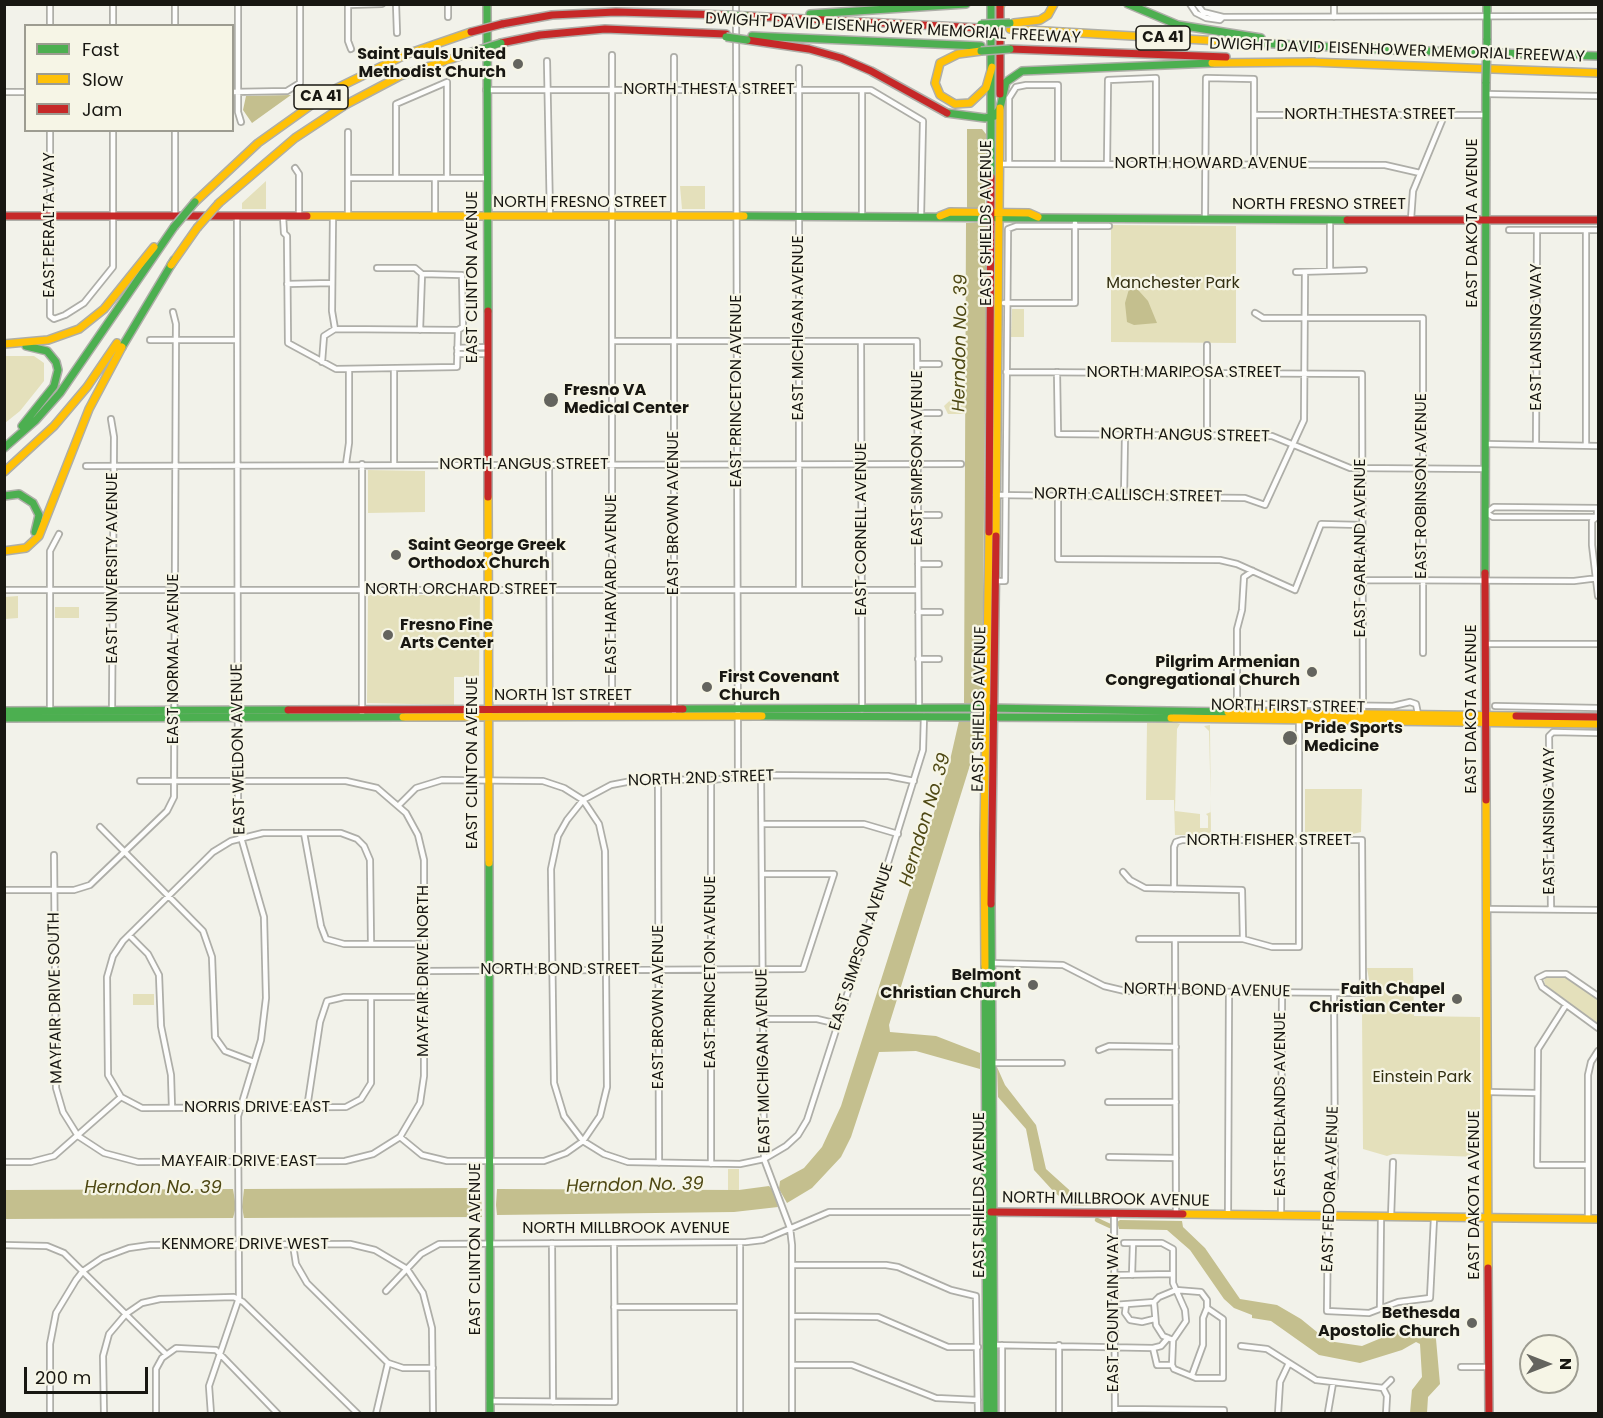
<!DOCTYPE html>
<style>
body{margin:0}
#map{position:relative;width:1603px;height:1418px;overflow:hidden;background:#f2f2ea;font-family:Poppins,sans-serif}
canvas{display:block}
.frame{position:absolute;inset:0;border:6px solid #181712;pointer-events:none}
.legend{position:absolute;left:24px;top:24px;width:210px;height:108px;box-sizing:border-box;background:#f6f5e6;border:2px solid #9d9c91;margin:0;padding:8px 10px;list-style:none;font-size:18px;color:#181712}
.legend li{display:flex;align-items:center;gap:12px;height:30px}
.legend b{width:30px;border:2px solid #9d9c91}
.north{position:absolute;left:1519px;top:1334px;width:60px;height:60px;box-sizing:border-box;background:#f6f5e6;border:2px solid #9d9c91;border-radius:50%;rotate:90deg;font-size:16px;font-weight:700;line-height:24px;text-align:center;color:#181712}
.north::after{content:'';display:block;margin:auto;width:21px;height:27px;background:#64645e;clip-path:polygon(50% 0,100% 100%,50% 72%,0 100%)}
.scale{position:absolute;left:24px;top:1367px;width:124px;height:27px;box-sizing:border-box;border:3px solid #181712;border-top:0;padding-left:8px;font-size:18px;line-height:21px;white-space:nowrap;color:#181712;-webkit-text-stroke:4px #f6f5e6;paint-order:stroke}
</style>
<div id="map">
<canvas width="1603" height="1418"></canvas>
<div class="frame"></div>
<ul class="legend">
<li><b style="height:8px;background:#4caf50"></b>Fast</li>
<li><b style="height:8px;background:#ffc107"></b>Slow</li>
<li><b style="height:8px;background:#c62828"></b>Jam</li>
</ul>
<div class="north">N</div>
<div class="scale">200 m</div>
</div>
<script>
const ctx = document.querySelector('canvas').getContext('2d');
ctx.lineJoin = 'round';
function fill(path, color) { ctx.fillStyle = color; ctx.fill(path, 'evenodd'); }
const shape = rows => new Path2D(rows.map(r => 'M' + r).join(''));
function trace(path, color, width, dash) { ctx.strokeStyle = color; ctx.lineWidth = width; ctx.lineCap = dash ? 'butt' : 'round'; ctx.setLineDash(dash || []); ctx.stroke(path); }
function drawText(font, color, halo, rows, align = 'center') {
  ctx.font = font + ' Poppins,sans-serif'; ctx.lineWidth = 4.5; ctx.setLineDash([]); ctx.textBaseline = 'middle'; ctx.strokeStyle = halo; ctx.fillStyle = color; for (const [text, x, y, turn = 0] of rows) {
    ctx.save(); ctx.translate(x, y); ctx.rotate((+turn || 0) * Math.PI / 180); ctx.textAlign = isNaN(turn) ? turn : align; if (halo) ctx.strokeText(text, 0, 0); ctx.fillText(text, 0, 0); ctx.restore();
  }
}
const green = shape([
 [266,181,266,209,242,209,242,203],
 [680,186,705,186,705,209,682,209],
 [1111,225,1236,226,1236,343,1111,342],
 [1012,309,1024,309,1024,337,1011,337],
 [5,356,34,356,44,363,44,381,20,411,5,423],
 [962,389,965,389,965,414,948,414,944,406],
 [368,470,425,471,425,512,368,513],
 [368,595,480,595,479,677,454,677,454,705,367,703],
 [18,596,18,618,5,619,5,597],
 [55,607,79,607,79,618,55,618],
 [1174,722,1180,724,1177,729,1175,811,1200,814,1200,828,1208,828,1208,816,1206,814,1211,812,1209,731,1204,726,1210,725,1211,835,1175,835,1174,800,1146,800,1147,723],
 [1305,789,1362,789,1361,832,1353,834,1305,834],
 [1367,968,1413,968,1414,1016,1480,1017,1480,1157,1393,1154,1387,1156,1363,1149,1362,1012,1362,998,1367,997,1371,991],
 [1547,977,1567,977,1598,1000,1598,1024,1545,985,1544,980],
 [133,994,154,994,154,1005,133,1005],
 [728,1169,739,1169,739,1190,728,1190]
]);
const water = shape([
 [291,95,252,123,243,110,246,96],
 [967,129,982,129,986,134,985,209,967,209],
 [983,222,987,226,982,701,969,704,964,703,966,223],
 [1131,282,1148,301,1157,323,1134,325,1127,322,1125,303],
 [959,721,980,721,980,749,975,749,889,1025,890,1032,936,1036,980,1053,980,1069,916,1051,879,1052,851,1137,841,1157,812,1188,787,1203,779,1189,780,1181,804,1168,822,1147,841,1106,948,769],
 [997,1067,1005,1085,1036,1125,1046,1169,1087,1206,1073,1206,1055,1193,1034,1170,1026,1129,998,1097],
 [769,1186,773,1190,778,1207,734,1212,497,1215,496,1205,497,1189,739,1190],
 [481,1188,482,1217,244,1218,242,1207,244,1189],
 [233,1189,236,1207,233,1218,5,1219,5,1190],
 [1120,1220,1182,1221,1183,1227,1205,1248,1240,1299,1277,1305,1301,1319,1328,1341,1362,1346,1415,1324,1435,1328,1440,1384,1428,1397,1427,1413,1410,1413,1412,1390,1422,1377,1420,1344,1416,1342,1402,1350,1360,1363,1319,1355,1271,1321,1252,1318,1252,1315,1234,1308,1224,1299,1190,1250,1167,1230,1119,1229,1117,1222]
]);
const canal = shape([
 [1097,1220,1110,1226]
]);
const street = shape([
 [50,4,50,26],
 [113,4,113,26],
 [175,4,175,26],
 [238,4,238,112,241,122],
 [348,4,348,41,351,49],
 [396,4,397,33],
 [448,4,448,17],
 [736,4,738,778],
 [1190,4,1196,13,1206,18,1220,20,1223,17,1203,12,1197,4],
 [1334,4,1334,17],
 [348,5,382,4],
 [1223,17,1598,16],
 [612,55,612,710],
 [674,57,674,712],
 [547,61,550,216],
 [486,90,871,90,923,121,921,216],
 [862,90,862,216],
 [4,92,26,92],
 [232,92,287,91,300,83,300,4],
 [1486,94,1598,96],
 [1254,115,1486,115],
 [50,130,50,316,54,319,65,315,84,303,113,267,113,130],
 [348,132,348,216],
 [1001,164,1385,165,1420,173],
 [1009,164,1009,98,1016,87,1026,85,1058,85,1058,164],
 [1107,164,1108,80,1156,78,1156,164],
 [295,168,299,174,299,216],
 [396,177,396,104,447,82,447,178],
 [348,178,486,178],
 [435,178,435,216],
 [175,216,175,130],
 [283,216,284,233,287,236,288,343,336,369,457,367,458,330,335,329,332,311,333,216],
 [1205,217,1206,78,1254,79,1254,164],
 [1330,219,1330,270],
 [1411,219,1413,191,1444,116],
 [1509,230,1598,230],
 [377,268,415,268,422,274,462,275,463,327,458,330],
 [1296,272,1364,270],
 [287,284,332,283],
 [1004,303,1075,303,1075,223],
 [1255,313,1263,318,1423,318,1423,653],
 [420,330,422,274],
 [150,340,236,340],
 [612,341,917,341,919,709],
 [861,341,862,710],
 [457,348,487,347],
 [457,354,487,354],
 [322,362,324,336,335,329],
 [917,364,939,364],
 [1006,372,1362,374,1363,716],
 [1057,372,1058,434,1272,436,1350,468,1486,469],
 [917,413,939,413],
 [111,419,114,437,112,711],
 [1207,435,1207,345],
 [1486,444,1598,446],
 [1536,445,1537,230],
 [1586,446,1586,230],
 [346,464,349,443,349,369],
 [394,465,394,369],
 [549,465,550,710],
 [86,466,961,464],
 [995,495,1245,498,1265,505,1304,420,1305,272],
 [1058,496,1058,559,1220,560,1237,564,1295,590,1321,524,1361,525],
 [1124,497,1125,435],
 [1597,508,1597,517,1592,521,1592,545,1598,596],
 [1598,508,1494,507,1486,513,1493,517,1598,517],
 [918,515,939,515],
 [918,564,939,564],
 [1361,580,1574,581,1598,578],
 [997,581,1005,581,1008,229,1016,226,1109,226],
 [799,589,799,68],
 [4,590,918,590],
 [918,612,940,612],
 [1486,644,1598,644],
 [918,659,939,659],
 [1237,704,1393,706,1410,702,1416,704,1418,714],
 [1495,706,1598,708],
 [50,710,50,551,59,534],
 [362,717,362,464],
 [1237,719,1237,629,1242,610,1244,577,1253,571],
 [761,775,764,1159,790,1228,792,1245,792,1414],
 [658,779,659,1163],
 [583,800,599,824,605,851,607,1087,600,1116,583,1141,564,1116,554,1083,551,869,558,836,567,820,583,800],
 [399,805,416,788,442,780,543,781,564,788,583,800,611,785,642,779,711,780,761,775,888,776,914,781],
 [762,824,864,824,898,834],
 [100,827,203,931,212,957,215,1037,225,1051,254,1062],
 [304,833,321,926,326,939,344,944,423,944],
 [54,855,56,1088,63,1112,78,1136,104,1153,138,1162,345,1161,373,1154,400,1137,420,1103,424,1076,424,860,418,835,406,813,377,788,346,781,140,781],
 [1123,872,1130,880,1145,888,1242,890,1243,939],
 [4,890,74,890,90,885,167,811,174,797,176,324,173,312],
 [1486,909,1598,910],
 [1551,909,1549,736,1553,732,1598,733],
 [129,935,148,954,159,975,161,1026,171,1075,172,1108],
 [1139,939,1243,939,1272,947,1299,947,1299,717],
 [1175,939,1176,1214],
 [991,963,1063,965,1104,986,1125,991,1363,993,1362,840,1182,840,1176,842,1174,847,1174,889],
 [424,971,803,969,834,874,763,874],
 [1334,994,1335,1177,1328,1209,1327,1311,1369,1313,1398,1302,1430,1298,1434,1218],
 [1598,996,1566,974,1546,974,1538,978,1542,987,1598,1028],
 [371,998,371,1083,361,1099,346,1107,142,1108,121,1097,108,1075,107,977,113,956,123,941,213,852,231,841,263,833,341,833,357,839,364,846,370,860,371,943],
 [1566,1005,1538,1049,1537,1165,1588,1165],
 [763,1019,817,1019,838,1024],
 [1099,1050,1109,1046,1176,1047],
 [993,1063,1062,1063],
 [1488,1092,1537,1093],
 [1108,1102,1176,1102],
 [307,1108,320,1022,327,1001,344,997,424,997],
 [400,1137,422,1155,447,1161,544,1161,566,1153,583,1141,604,1154,628,1162,740,1164,764,1159,786,1146,798,1135,807,1120,838,1024,923,750,924,716],
 [1109,1157,1176,1158],
 [4,1162,31,1162,54,1156,121,1097],
 [711,1164,711,780],
 [1114,1213,1115,1414],
 [1228,1215,1229,993],
 [1281,1216,1282,993],
 [1391,1217,1393,1162],
 [1588,1219,1588,1075,1591,1062,1598,1051],
 [552,1243,553,1402],
 [1124,1243,1162,1243,1173,1249,1173,1283,1185,1310,1186,1321,1173,1340,1172,1365,1174,1369,1196,1378,1223,1378,1223,1319,1207,1308],
 [4,1245,47,1246,64,1253,166,1354],
 [293,1245,296,1264,307,1283,388,1363,403,1368,433,1368],
 [792,1265,886,1265,898,1267,951,1290,976,1296,978,1414],
 [1114,1275,1173,1274],
 [1132,1275,1133,1243],
 [386,1291,421,1254,439,1244,746,1242,763,1240,829,1212,986,1212],
 [1114,1305,1154,1302],
 [1126,1305,1125,1313,1130,1320,1142,1322,1154,1319],
 [614,1307,739,1307],
 [1380,1308,1381,1217],
 [793,1316,878,1317,948,1347,978,1347],
 [1173,1340,1163,1336,1156,1325,1154,1302,1159,1297,1176,1290,1201,1292,1207,1300,1207,1308,1203,1318,1203,1345,1192,1375],
 [991,1345,1153,1348,1161,1346,1168,1338],
 [1002,1345,1002,1414],
 [1241,1346,1267,1349,1316,1380,1383,1388],
 [1153,1348,1157,1365,1172,1365],
 [792,1365,852,1365,936,1398,978,1400],
 [1461,1367,1489,1367],
 [1383,1388,1387,1396,1386,1414],
 [1383,1388,1391,1380],
 [489,1401,615,1402,614,1243],
 [1115,1409,1224,1410,1224,1414],
 [1328,1412,1333,1383],
 [50,1414,50,1344,56,1313,76,1280,83,1271,102,1258,129,1248,150,1245,350,1244,375,1250,407,1269,423,1293,432,1328,433,1414],
 [104,1414,103,1356,109,1334,126,1314,142,1303,160,1299,234,1297,243,1302,358,1414],
 [156,1414,156,1369,162,1358,176,1348,216,1350,278,1414],
 [211,1414,209,1386,239,1298,238,1116,261,1040,266,998,264,917,238,827,237,216],
 [376,1414,388,1363],
 [740,1414,740,1243],
 [1059,1414,1059,1345],
 [1278,1414,1280,1382,1289,1363]
]);
const fast = shape([
 [487,4,488,311],
 [1128,4,1178,25,1261,38],
 [1487,4,1487,40],
 [810,14,966,4],
 [752,36,981,46],
 [1238,42,1391,50,1598,56],
 [947,113,985,118,995,116,1000,108,1006,82,1022,71,1212,63],
 [991,177,991,4],
 [744,216,1347,220],
 [122,347,174,260],
 [22,426,54,386,58,370,56,362,47,351,26,346],
 [4,448,36,420,60,393,174,227],
 [4,496,19,494,33,503,39,515,35,532],
 [1485,573,1486,82],
 [683,709,987,708,1228,712],
 [4,711,288,710],
 [762,716,1171,718],
 [4,718,403,717],
 [489,863,490,1414],
 [991,904,994,1414],
 [985,967,987,1414]
]);
const slow = shape([
 [1000,7,1001,4],
 [1014,23,1040,20,1048,15,1054,4],
 [1010,29,1238,42],
 [981,51,958,54,940,63,935,83,940,95,955,104,970,103,986,88,992,67],
 [1309,62,1598,73],
 [1212,63,1314,62],
 [195,202,258,143,331,91,407,54,471,32],
 [219,203,295,138,345,105,400,76,472,52],
 [307,216,744,216],
 [940,216,950,212,1029,213,1038,217],
 [171,265,197,228],
 [4,344,48,340,79,329,104,309,154,247],
 [4,472,54,426,87,387,117,343],
 [488,497,489,863],
 [996,536,1000,108],
 [4,551,26,548,39,536,89,409,122,347],
 [1228,712,1516,716],
 [403,717,762,716],
 [1171,718,1598,724],
 [1486,800,1488,1268],
 [985,967,984,833,989,532],
 [1183,1214,1598,1219]
]);
const jam = shape([
 [1000,4,1000,94],
 [747,16,981,28],
 [502,24,552,15,616,12,726,15],
 [747,40,809,49,841,58,871,71,947,113],
 [501,43,540,35,605,29,726,34],
 [1010,49,1226,57],
 [4,216,307,216],
 [1347,220,1598,220],
 [488,311,488,497],
 [989,532,991,177],
 [1485,573,1486,800],
 [288,710,683,709],
 [1516,716,1598,717],
 [991,904,996,536],
 [991,1212,1183,1214],
 [1488,1268,1489,1414]
]);
const fastBridge = shape([
 [726,15,747,16],
 [981,24,1010,23],
 [726,37,747,40],
 [981,51,1010,49],
 [472,52,501,43],
 [1486,82,1487,40],
 [174,227,195,202]
]);
const slowBridge = shape([
 [197,228,219,203]
]);
const jamBridge = shape([
 [471,32,502,24]
]);
const markers = [
 [518,64,6,"#64645e"],
 [551,400,8,"#64645e"],
 [396,555,6,"#64645e"],
 [388,635,6,"#64645e"],
 [1312,672,6,"#64645e"],
 [707,687,6,"#64645e"],
 [1290,738,8,"#64645e"],
 [1033,985,6,"#64645e"],
 [1457,999,6,"#64645e"],
 [1472,1323,6,"#64645e"]
];
const shields = [
 [1163,38,54],
 [321,97,54]
];
const shieldNames = [
 ["CA 41",1163,38],
 ["CA 41",321,97]
];
const streetNames = [
 ["DWIGHT DAVID EISENHOWER MEMORIAL FREEWAY",893,29,3],
 ["DWIGHT DAVID EISENHOWER MEMORIAL FREEWAY",1397,51,2],
 ["NORTH THESTA STREET",709,90],
 ["NORTH THESTA STREET",1370,115],
 ["NORTH HOWARD AVENUE",1211,164],
 ["NORTH FRESNO STREET",580,203],
 ["NORTH FRESNO STREET",1319,205],
 ["EAST SHIELDS AVENUE",987,223,-90],
 ["EAST DAKOTA AVENUE",1473,223,-90],
 ["EAST PERALTA WAY",50,225,-90],
 ["EAST CLINTON AVENUE",473,277,-90],
 ["EAST MICHIGAN AVENUE",799,328,-90],
 ["EAST LANSING WAY",1537,337,-90],
 ["NORTH MARIPOSA STREET",1184,373],
 ["EAST PRINCETON AVENUE",737,391,-90],
 ["NORTH ANGUS STREET",1185,436,1],
 ["EAST SIMPSON AVENUE",918,458,-90],
 ["NORTH ANGUS STREET",524,465],
 ["EAST ROBINSON AVENUE",1422,486,-90],
 ["NORTH CALLISCH STREET",1128,496,1],
 ["EAST BROWN AVENUE",674,513,-90],
 ["EAST CORNELL AVENUE",862,529,-90],
 ["EAST GARLAND AVENUE",1361,548,-90],
 ["EAST UNIVERSITY AVENUE",113,568,-90],
 ["EAST HARVARD AVENUE",612,584,-90],
 ["NORTH ORCHARD STREET",461,590],
 ["EAST NORMAL AVENUE",174,659,-90],
 ["NORTH 1ST STREET",563,696],
 ["NORTH FIRST STREET",1288,707,1],
 ["EAST SHIELDS AVENUE",980,709,-89],
 ["EAST DAKOTA AVENUE",1472,709,-90],
 ["EAST WELDON AVENUE",239,749,-91],
 ["EAST CLINTON AVENUE",473,763,-90],
 ["NORTH 2ND STREET",701,779,-2],
 ["EAST LANSING WAY",1550,821,-90],
 ["NORTH FISHER STREET",1269,841],
 ["EAST SIMPSON AVENUE",862,947,-72],
 ["NORTH BOND STREET",560,970],
 ["MAYFAIR DRIVE NORTH",424,971,-90],
 ["EAST PRINCETON AVENUE",711,972,-90],
 ["NORTH BOND AVENUE",1207,991,1],
 ["MAYFAIR DRIVE SOUTH",56,998,-91],
 ["EAST BROWN AVENUE",659,1007,-90],
 ["EAST MICHIGAN AVENUE",764,1061,-91],
 ["EAST REDLANDS AVENUE",1281,1104,-90],
 ["NORRIS DRIVE EAST",257,1108],
 ["MAYFAIR DRIVE EAST",239,1162],
 ["EAST FEDORA AVENUE",1331,1189,-88],
 ["EAST SHIELDS AVENUE",980,1195,-90],
 ["EAST DAKOTA AVENUE",1475,1195,-90],
 ["NORTH MILLBROOK AVENUE",1106,1200,1],
 ["NORTH MILLBROOK AVENUE",626,1229],
 ["KENMORE DRIVE WEST",245,1245],
 ["EAST CLINTON AVENUE",476,1249,-90],
 ["EAST FOUNTAIN WAY",1114,1313,-90]
];
const poiNames = [
 ["Saint Pauls United",506,55],
 ["Methodist Church",506,73],
 ["Fresno VA",564,391,"left"],
 ["Medical Center",564,409,"left"],
 ["Saint George Greek",408,546,"left"],
 ["Orthodox Church",408,564,"left"],
 ["Fresno Fine",400,626,"left"],
 ["Arts Center",400,644,"left"],
 ["Pilgrim Armenian",1300,663],
 ["Congregational Church",1300,681],
 ["First Covenant",719,678,"left"],
 ["Church",719,696,"left"],
 ["Pride Sports",1304,729,"left"],
 ["Medicine",1304,747,"left"],
 ["Belmont",1021,976],
 ["Christian Church",1021,994],
 ["Faith Chapel",1445,990],
 ["Christian Center",1445,1008],
 ["Bethesda",1460,1314],
 ["Apostolic Church",1460,1332]
];
const parkNames = [
 ["Manchester Park",1173,284],
 ["Einstein Park",1422,1078]
];
const waterNames = [
 ["Herndon No. 39",961,343,-89],
 ["Herndon No. 39",926,820,-73],
 ["Herndon No. 39",635,1186,-1],
 ["Herndon No. 39",153,1188]
];
fill(green, '#e4e0bb');
fill(water, '#c4bf8e');
trace(canal, '#c4bf8e', 4.5);
trace(street, '#aeaea8', 8);
trace(fast, '#aeaea8', 10);
trace(slow, '#aeaea8', 10);
trace(jam, '#aeaea8', 10);
trace(street, '#fdfdfc', 4.5);
trace(fast, '#4caf50', 7);
trace(slow, '#ffc107', 7);
trace(jam, '#c62828', 7);
trace(fastBridge, '#aeaea8', 10, []);
trace(slowBridge, '#aeaea8', 10, []);
trace(jamBridge, '#aeaea8', 10, []);
trace(fastBridge, '#4caf50', 7);
trace(slowBridge, '#ffc107', 7);
trace(jamBridge, '#c62828', 7);
for (const [x, y, r, color] of markers) { const dot = new Path2D(); dot.arc(x, y, r, 0, 2 * Math.PI); ctx.fillStyle = color; ctx.fill(dot); trace(dot, '#f6f5e6', 2); }
for (const [x, y, w] of shields) { const box = new Path2D(); box.roundRect(x - w / 2, y - 12, w, 24, 4.5); ctx.fillStyle = '#f6f5e6'; ctx.fill(box); trace(box, '#181712', 1.5); }
drawText('bold 15px', '#181712', null, shieldNames);
drawText('16px', '#181712', '#f6f5e6', streetNames);
drawText('bold 16px', '#181712', '#f6f5e6', poiNames, 'right');
drawText('16px', '#332f11', '#f6f5e6', parkNames);
drawText('italic 18px', '#4e4814', '#f6f5e6', waterNames);
</script>
